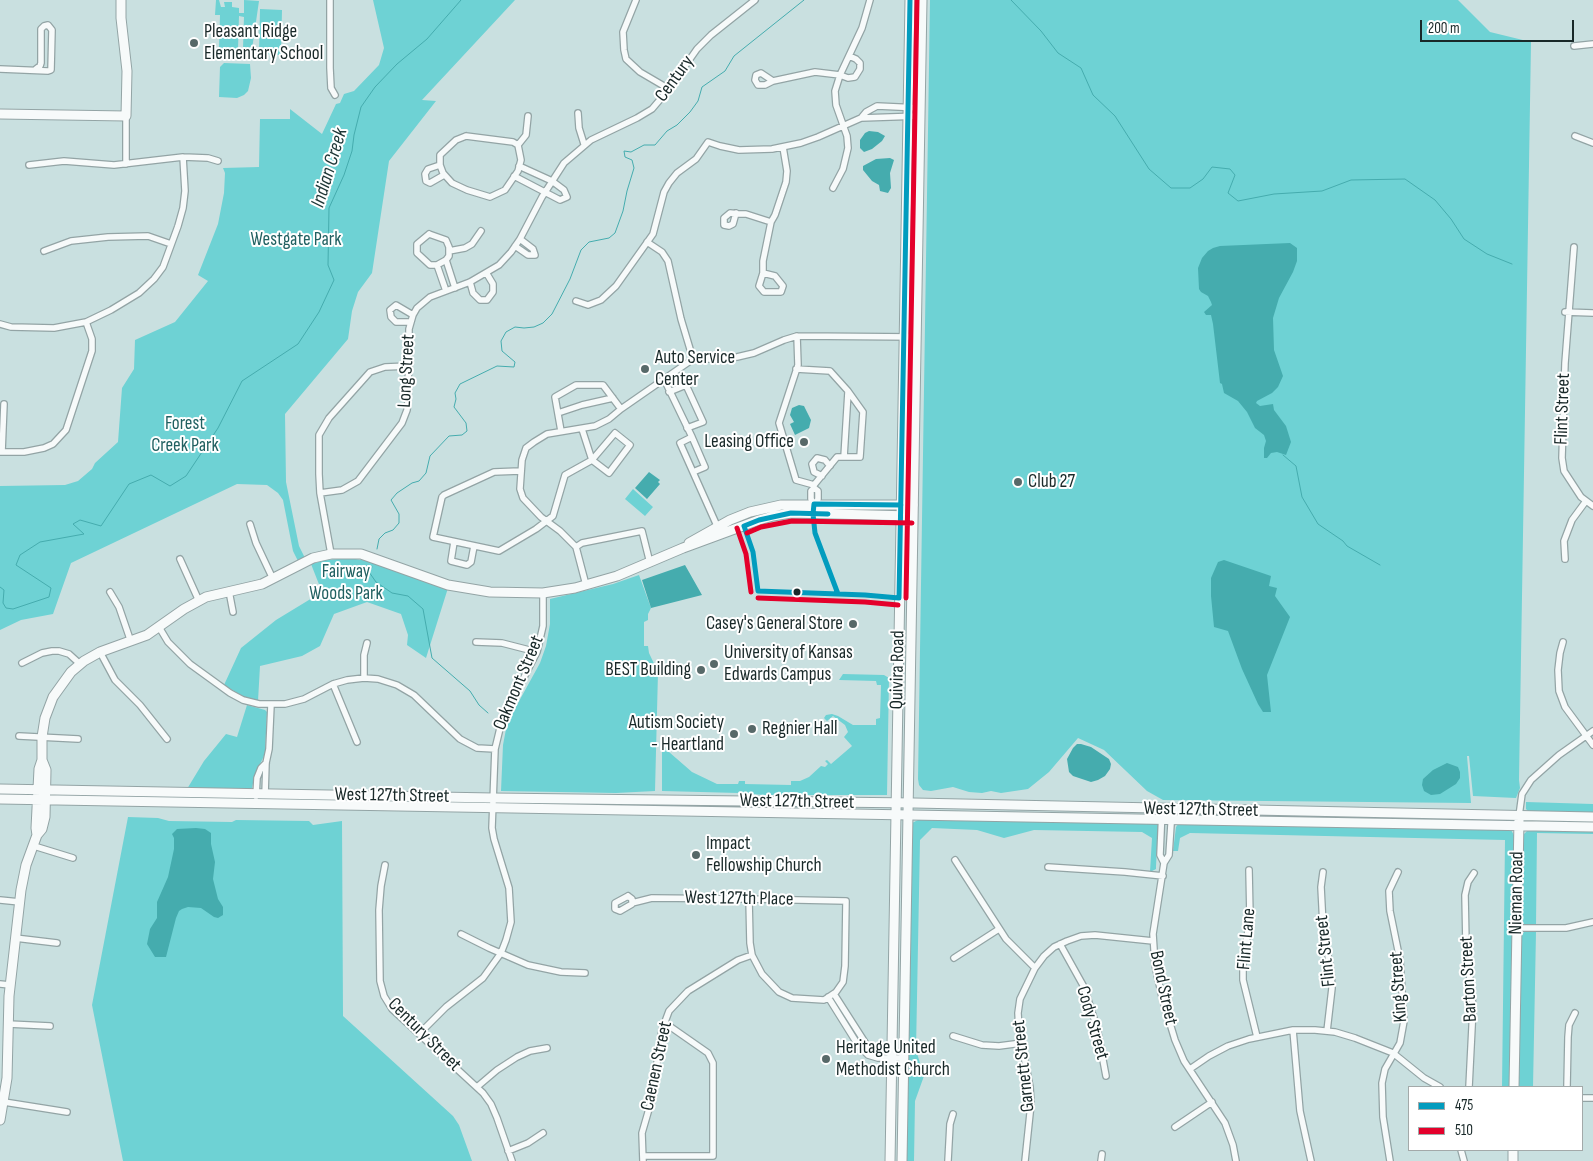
<!DOCTYPE html>
<style>
body{margin:0}
#map{position:relative;width:1593px;height:1161px;overflow:hidden;background:#c9e0e0;font-family:"Sofia Sans Condensed",sans-serif}
canvas{display:block}
.legend{position:absolute;left:1408px;top:1086px;width:175px;height:65px;box-sizing:border-box;background:#fff;border:1px solid #a3a9a9;margin:0;padding:6px 9px;list-style:none;font-size:15px;color:#192929}
.legend li{display:flex;align-items:center;gap:10px;height:25px}
.legend b{width:25px;border:1px solid #a3a9a9}
.scale{position:absolute;left:1420px;top:20px;width:154px;height:22px;box-sizing:border-box;border:2px solid #192929;border-top:0;padding-left:6px;font-size:15px;line-height:18px;white-space:nowrap;color:#192929;-webkit-text-stroke:4px #fff;paint-order:stroke}
</style>
<div id="map">
<canvas width="1593" height="1161"></canvas>
<ul class="legend">
<li><b style="height:6px;background:#029cbe"></b>475</li>
<li><b style="height:6px;background:#e4002b"></b>510</li>
</ul>
<div class="scale">200 m</div>
</div>
<script>
const ctx = document.querySelector('canvas').getContext('2d');
ctx.lineJoin = 'round';
function fill(path, color) { ctx.fillStyle = color; ctx.fill(path, 'evenodd'); }
const shape = rows => new Path2D(rows.map(r => 'M' + r).join(''));
function trace(path, color, width, dash) { ctx.strokeStyle = color; ctx.lineWidth = width; ctx.lineCap = dash ? 'butt' : 'round'; ctx.setLineDash(dash || []); ctx.stroke(path); }
function drawText(font, color, halo, rows, align = 'center') {
  ctx.font = font + ' "Sofia Sans Condensed",sans-serif'; ctx.lineWidth = 4; ctx.setLineDash([]); ctx.textBaseline = 'middle'; ctx.strokeStyle = halo; ctx.fillStyle = color; for (const [text, x, y, turn = 0] of rows) {
    ctx.save(); ctx.translate(x, y); ctx.rotate((+turn || 0) * Math.PI / 180); ctx.textAlign = isNaN(turn) ? turn : align; if (halo) ctx.strokeText(text, 0, 0); ctx.fillText(text, 0, 0); ctx.restore();
  }
}
const green = shape([
 [216,0,219,0,221,7,225,7,224,2,232,2,232,7,239,8,239,13,244,13,244,0,259,1,252,49,243,48,244,17,239,16,238,49,219,49,220,15,215,15],
 [373,0,515,0,422,100,436,101,389,161,372,273,358,292,352,311,348,339,285,414,286,482,299,546,305,558,298,561,293,551,283,500,278,493,267,485,237,484,71,563,53,614,21,620,0,630,0,486,65,485,78,481,92,469,95,463,118,442,122,388,134,369,135,340,175,322,208,281,198,275,218,224,224,193,225,173,223,168,259,167,260,119,290,119,290,109,322,134,336,104,340,103,344,94,354,91,379,65,384,48],
 [930,0,1458,0,1490,32,1531,42,1519,780,1520,788,1516,798,1473,796,1469,756,1467,756,1471,803,1163,800,1147,791,1104,750,1078,738,1049,772,1028,789,1001,793,991,791,982,793,969,792,953,787,931,791,923,790,919,785,918,779],
 [260,9,282,10,281,55,259,54],
 [224,63,250,64,251,78,248,91,244,95,237,98,219,97,220,67],
 [633,489,653,507,645,516,625,499],
 [349,558,368,561,448,588,426,658,407,645,408,635,401,614,367,602,334,614,320,646,302,656,260,666,258,701,244,697,224,685,241,648,276,620,322,592,311,564,326,560],
 [639,575,651,608,648,614,648,620,644,622,644,646,648,646,649,653,658,672,655,791,616,793,501,791,503,745,506,729,512,714,540,663,546,646,550,624,550,599,613,584],
 [843,674,884,675,889,678,887,795,764,795,739,793,662,791,662,749,667,747,671,749,669,752,692,772,717,784,738,784,739,781,745,781,745,784,791,785,791,781,800,781,809,777,821,766,825,767,828,764,825,761,827,760,831,764,852,746,844,737,848,732,845,725,833,716,827,721,824,718,826,715,832,714,838,716,853,725,876,725,876,719,880,718,881,685,877,685,876,681,839,680],
 [247,705,265,710,267,712,265,754,255,774,252,788,249,790,187,789,204,761,226,734,237,737],
 [1526,802,1593,804,1593,814,1529,812,1526,809],
 [128,817,158,818,169,821,232,822,236,820,309,821,313,825,342,821,343,1016,453,1116,459,1125,472,1161,123,1161,92,1005],
 [920,819,1156,823,1158,825,1158,831,1156,866,1156,869,1150,872,1152,838,1142,832,1034,830,1004,838,977,830,932,828,920,840,916,1050,924,1076,915,1101,914,1161,904,1161,910,824],
 [1179,823,1505,828,1511,830,1514,835,1510,1087,1502,1087,1505,840,1190,833,1180,838,1178,851,1173,851,1176,827],
 [1529,829,1593,830,1593,834,1537,833,1536,925,1524,924,1522,918,1523,835],
 [1524,932,1536,932,1533,1087,1519,1087,1520,939]
]);
const water = shape([
 [869,131,878,132,885,136,882,141,872,149,864,152,860,148,860,140,865,133],
 [890,158,894,160,890,173,891,188,888,193,880,191,879,185,872,181,863,170,863,166,876,159],
 [1290,243,1297,248,1297,261,1293,272,1279,298,1273,318,1274,350,1283,376,1278,387,1272,393,1257,401,1256,403,1260,406,1273,404,1274,410,1286,426,1291,442,1286,455,1277,452,1271,453,1267,458,1264,458,1264,448,1266,441,1264,435,1255,428,1247,412,1238,401,1224,393,1222,384,1220,383,1213,324,1211,315,1206,315,1204,312,1212,305,1211,302,1208,296,1201,292,1199,289,1198,268,1202,258,1208,251,1213,248,1220,246],
 [799,405,804,406,811,420,809,428,795,435,790,424,794,422,790,415,792,408],
 [649,472,660,480,658,482,660,484,647,499,635,488],
 [1224,560,1271,576,1269,586,1277,588,1275,596,1290,617,1267,675,1271,712,1263,712,1258,704,1242,669,1228,631,1214,627,1211,596,1211,578,1218,562],
 [685,565,702,595,651,608,642,580],
 [1077,744,1081,744,1091,747,1109,759,1111,764,1110,769,1105,776,1098,780,1091,782,1073,776,1069,772,1067,759,1073,748],
 [1447,763,1458,767,1460,772,1460,778,1456,784,1440,794,1431,795,1424,791,1422,785,1423,779,1433,770],
 [196,828,205,829,211,833,211,844,215,862,213,879,218,899,223,907,223,915,218,918,214,917,201,908,188,907,182,909,179,911,176,918,166,957,155,957,147,944,150,929,157,918,157,902,168,877,174,849,174,838,172,834,177,829]
]);
const stream = shape([
 [1011,0,1041,31,1058,53,1081,68,1093,95,1115,116,1149,169,1171,188,1190,188,1203,179,1212,167,1230,169,1235,175,1228,193,1238,201,1274,194,1322,191,1351,180,1405,179,1435,200,1451,219,1464,239,1487,254,1512,264],
 [1283,455,1296,466,1302,497,1318,524,1343,541,1347,546,1380,565],
 [377,549,379,539,385,533,393,530,399,523,399,514,391,500,397,493,412,483,419,481,426,473,430,456,449,436,462,435,467,431,466,423,454,407,456,399,455,393,460,384,497,366,514,367,515,362,502,351,501,341,506,332,515,327,524,328,534,327,543,323,552,314,570,279,581,250,589,242,609,238,615,233,623,211,627,191,634,168,632,160,625,157,624,151,631,152,644,145,655,145,667,131,677,125,690,112,698,101,702,87,725,71,734,56,804,0],
 [372,567,369,572,376,582,392,593,408,596,423,609,432,658,470,691,479,705,488,713],
 [0,587,4,590,3,603,6,608,13,609,49,597,51,588,16,565,20,555,40,542,84,534,73,524,80,520,101,526,129,484,151,475,170,486,186,476,218,428,242,381,298,344,319,312,334,280,328,265,329,208,344,175,352,151,354,135,361,107,375,87,397,64,427,39,461,0]
]);
const street = shape([
 [330,0,330,68,331,88,335,95],
 [636,0,623,32,624,50,626,59,640,72,669,89],
 [1574,46,1593,44],
 [0,69,48,71,51,70,52,30,48,25,44,26,41,29,41,63,40,66,36,69],
 [773,81,765,85,758,85,755,80,756,75,761,73,773,81,815,72,840,75,848,78,855,77,860,69,860,63,856,59,849,56],
 [578,113,579,128,584,144],
 [126,116,126,164],
 [861,118,866,112,877,106,920,108],
 [466,136,513,142,518,145,521,160,518,171,505,190,490,197,467,190,452,183,443,173,440,165,440,155,456,140,466,136],
 [1575,136,1593,143],
 [518,145,526,135,528,116],
 [29,165,64,161,114,165,183,157,208,158,218,161],
 [440,165,428,169,425,174,426,181,430,183,444,175],
 [514,176,560,200,567,197,564,190,552,181,519,166],
 [833,188,843,169,848,148,847,136,836,105,835,91,840,75,862,28,870,0],
 [736,213,733,224,729,226,724,225,724,218,730,213,740,214,746,214,771,222],
 [429,234,446,240,449,247,449,256,446,260,437,265,430,265,417,253,417,244,429,234],
 [647,242,662,252,668,261,681,319,693,359],
 [515,246,528,255,535,255,533,249,520,239],
 [1574,247,1565,363,1562,458,1564,471,1581,497,1593,506],
 [44,251,71,241,108,237,148,236,171,244],
 [449,251,465,248,472,244,481,231],
 [446,260,455,288],
 [437,265,446,291],
 [763,273,763,261,771,222,775,215,786,182,787,171,783,147],
 [763,273,775,276,783,286,781,292,764,292,759,286,763,273],
 [470,282,473,293,480,300,487,300,493,292,493,284,487,274],
 [576,301,588,305,601,300,616,286,653,234,664,192,669,183,677,173,696,159,708,142,720,146,739,150,772,149,801,143,818,137,861,118,920,116],
 [1565,312,1593,313],
 [410,322,396,322,391,317,390,310,396,305,413,315],
 [0,324,11,327,54,328,86,322,111,310,139,293,154,279,163,267,178,226,183,208,185,191,183,157],
 [797,336,798,365,779,423,796,480,814,485],
 [796,369,830,371,848,391,863,412,860,457,837,457,814,485],
 [664,379,692,437,680,443,718,528],
 [669,392,686,385,703,422,687,428],
 [558,413,582,405,613,398],
 [561,431,555,397,576,385,603,385,621,409],
 [615,433,630,445,609,473,592,460,615,433],
 [692,437,705,467,693,472],
 [0,452,24,452,44,448,53,444,66,430,92,351,92,339,86,322],
 [2,452,4,404],
 [844,457,848,392],
 [520,471,494,472,444,495,442,497,433,537,499,551,536,529,553,516,565,475,592,460,582,429],
 [822,476,814,472,812,464,817,458,825,460,830,466],
 [814,485,814,488,818,491,818,499,814,507],
 [814,488,811,491,811,499,814,504],
 [320,493,319,474,319,435,329,418,370,372,385,367,409,366],
 [250,524,256,543,273,579],
 [454,542,451,561,467,565,471,562,474,546],
 [576,547,582,543,642,531,650,563],
 [331,554,320,493,342,490,358,481,402,423,407,410,408,401,409,329,413,315,417,308,430,297,470,282,499,265,511,252,520,239,542,197,564,163,591,140,637,118,652,109,669,89,697,49,711,35,755,0],
 [180,559,199,601],
 [1565,559,1564,541,1572,520,1586,501],
 [586,585,576,547,560,531,541,517,523,498,520,489,522,460,526,448,534,442,547,434,595,426,609,419,621,409,693,359,714,359,737,357,754,353,784,340,797,336,916,337],
 [229,591,233,612],
 [110,592,119,607,131,642],
 [159,627,168,642,190,664,230,693,243,700,259,704,285,704,304,699,333,684,347,680,364,678,378,679,397,685,414,695,460,739,477,748,495,749],
 [476,642,502,643,537,652],
 [1563,642,1560,653,1558,670,1559,691,1565,707,1593,745],
 [100,652,115,680,140,705,167,739],
 [22,663,42,653,52,651,59,651,69,654,80,664],
 [364,678,364,655,367,643],
 [333,684,357,742],
 [19,736,78,739],
 [265,795,266,763,269,749,271,705],
 [256,796,257,778,261,768,266,763],
 [1162,809,1160,855,1164,863,1153,934,1155,965,1162,997,1175,1040,1184,1061,1225,1123,1233,1145,1236,1161],
 [1519,816,1522,794,1531,780,1559,755,1593,731],
 [34,846,73,858],
 [955,860,1006,939,1035,968],
 [1164,863,1169,855,1172,809],
 [385,865,381,886,379,910,380,981,384,996,392,1009,483,1093,491,1104,497,1118,512,1161],
 [1048,867,1125,872,1163,876],
 [1249,870,1250,917,1243,965,1243,980,1257,1037],
 [1323,872,1321,887,1323,926,1331,973,1332,988,1327,1031],
 [628,896,632,899,632,904,620,911,615,909,615,903,628,896],
 [0,900,20,902],
 [632,903,652,898,749,899,846,901,845,966,843,982,836,992,824,1000,792,998,779,992,762,974,752,955,750,943,749,899],
 [1517,928,1566,928,1593,922],
 [461,934,489,948,528,965,561,972,585,973],
 [15,938,57,943],
 [1060,944,1084,987,1097,1028,1106,1076],
 [954,958,999,929],
 [0,984,10,985],
 [834,994,866,1044,872,1049,903,1052],
 [828,997,858,1045,868,1055,878,1058,903,1058],
 [8,1024,50,1026],
 [1293,1030,1300,1111,1311,1161],
 [419,1034,446,1007,483,978,501,953,506,940,511,922,509,888,494,839,492,828,495,749,502,720,537,652,543,626,543,593],
 [953,1036,982,1045,999,1046,1022,1043],
 [1190,1069,1209,1056,1228,1046,1249,1039,1293,1030,1315,1030,1335,1032,1355,1038,1393,1053,1424,1078,1440,1087],
 [477,1087,497,1070,517,1057,530,1051,547,1048],
 [1469,1087,1473,1007,1466,944,1465,895,1468,882,1474,873],
 [1567,1087,1568,1037,1569,1025,1575,1013],
 [1582,1098,1593,1098],
 [4,1102,67,1112],
 [1175,1127,1212,1102],
 [1461,1150,1464,1161],
 [508,1151,528,1143,543,1133],
 [643,1156,713,1156,713,1063,708,1053,665,1023],
 [643,1161,642,1133,651,1102,662,1030,669,1011,688,991,738,960,752,955],
 [948,1161,950,1124,953,1114],
 [1025,1161,1031,1104,1030,1087,1019,1030,1018,1013,1020,999,1035,968,1044,956,1054,947,1067,941,1081,936,1095,935,1153,941],
 [1101,1161,1102,1154],
 [1390,1161,1383,1117,1382,1083,1385,1069,1400,1043,1404,1021,1400,960,1390,911,1389,891,1398,872]
]);
const secondary = shape([
 [0,114,126,116,127,71,121,18,121,0],
 [689,543,730,520,750,512,781,505,913,505],
 [0,789,493,798,914,803,1593,817],
 [0,799,1593,827],
 [37,835,36,828,39,769,42,760,42,737,45,718,53,697,71,672,84,661,100,652,147,635,184,609,206,597,262,584,313,558,331,554,361,554,448,585,490,592,543,593,575,588,617,576,683,548,759,520,773,516,791,513,912,516],
 [1514,1087,1519,820],
 [0,1120,7,1078,9,996,21,890,26,865,37,835,42,829,45,817,46,770,42,760],
 [1513,1161,1513,1150]
]);
const primary = shape([
 [890,1161,910,0],
 [902,1161,922,0]
]);
const bus1 = shape([
 [744,526,759,520,791,513,828,514],
 [744,526,753,552,758,591],
 [758,591,865,595,899,598,910,0],
 [838,594,815,533,813,514,814,504,901,505]
]);
const bus2 = shape([
 [737,528,746,554,751,592],
 [747,533,761,527,792,521,912,523],
 [758,598,865,602,898,605],
 [906,598,917,0]
]);
const markers = [
 [194,43,5,"#576969"],
 [645,369,5,"#576969"],
 [804,442,5,"#576969"],
 [1018,482,5,"#576969"],
 [797,592,4.5,"#192929"],
 [853,624,5,"#576969"],
 [714,664,5,"#576969"],
 [701,670,5,"#576969"],
 [752,729,5,"#576969"],
 [734,734,5,"#576969"],
 [696,855,5,"#576969"],
 [826,1059,5,"#576969"]
];
const poiNames = [
 ["Pleasant Ridge",204,32],
 ["Elementary School",204,54],
 ["Auto Service",655,358],
 ["Center",655,380],
 ["Leasing Office",794,442,"right"],
 ["Club 27",1028,482],
 ["Casey's General Store",843,624,"right"],
 ["University of Kansas",724,653],
 ["Edwards Campus",724,675],
 ["BEST Building",691,670,"right"],
 ["Autism Society",724,723,"right"],
 ["- Heartland",724,745,"right"],
 ["Regnier Hall",762,729],
 ["Impact",706,844],
 ["Fellowship Church",706,866],
 ["Heritage United",836,1048],
 ["Methodist Church",836,1070]
];
const streetNames = [
 ["Century",675,79,-54],
 ["Long Street",407,371,-87],
 ["Flint Street",1563,409,-88],
 ["Quivira Road",898,670,-89],
 ["Oakmont Street",519,683,-67],
 ["West 127th Street",392,796,1],
 ["West 127th Street",797,802,1],
 ["West 127th Street",1201,810,1],
 ["Nieman Road",1517,893,-89],
 ["West 127th Place",739,899,1],
 ["Flint Lane",1247,939,-85],
 ["Flint Street",1326,951,-96],
 ["Barton Street",1469,979,-93],
 ["King Street",1399,987,-94],
 ["Bond Street",1163,988,78],
 ["Cody Street",1092,1023,74],
 ["Century Street",424,1035,45],
 ["Caenen Street",657,1066,-78],
 ["Garnett Street",1024,1066,-96]
];
const parkNames = [
 ["Westgate Park",296,240],
 ["Forest",185,424],
 ["Creek Park",185,446],
 ["Fairway",346,572],
 ["Woods Park",346,594]
];
const waterNames = [
 ["Indian Creek",330,168,-73]
];
fill(green, '#6ed2d4');
fill(water, '#45acae');
trace(stream, '#45acae', 1);
trace(street, '#93a4a5', 8);
trace(secondary, '#93a4a5', 11);
trace(primary, '#93a4a5', 11);
trace(street, '#f7fafa', 5.5);
trace(secondary, '#f7fafa', 9);
trace(primary, '#f7fafa', 9);
trace(bus1, '#029cbe', 5);
trace(bus2, '#e4002b', 5);
for (const [x, y, r, color] of markers) { const dot = new Path2D(); dot.arc(x, y, r, 0, 2 * Math.PI); ctx.fillStyle = color; ctx.fill(dot); trace(dot, '#fff', 2); }
drawText('19px', '#192929', '#fff', poiNames, 'left');
drawText('19px', '#192929', '#fff', streetNames);
drawText('19px', '#206061', '#fff', parkNames);
drawText('italic 20px', '#1e3737', '#fff', waterNames);
</script>
